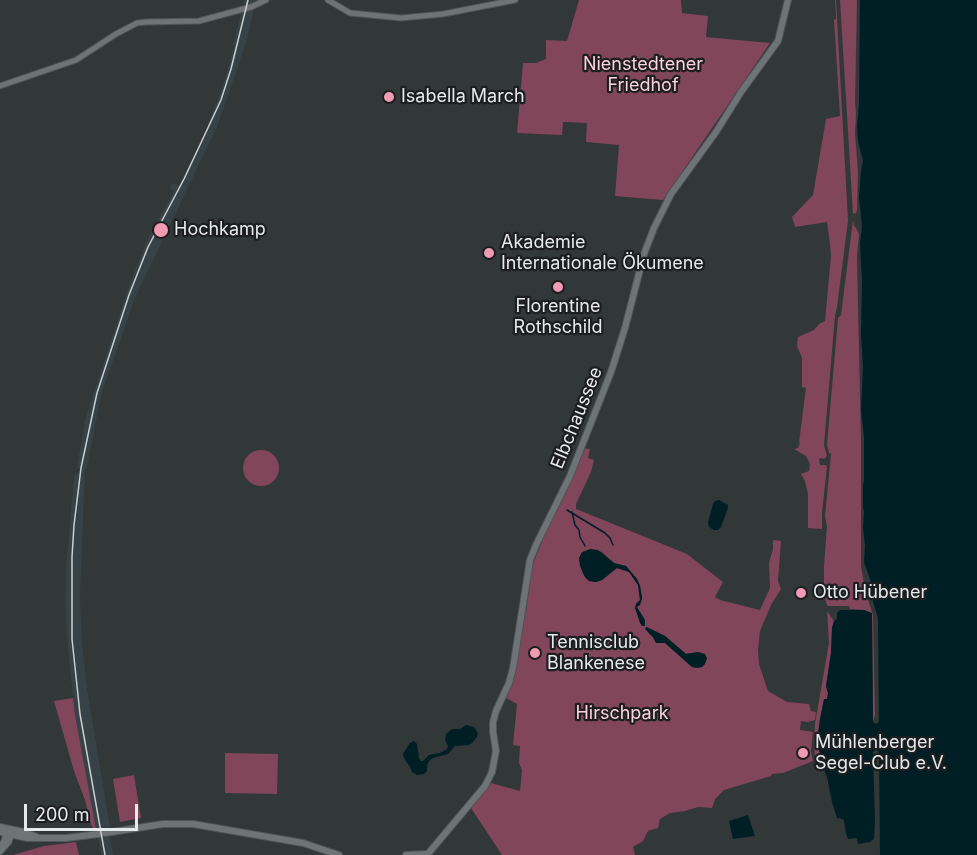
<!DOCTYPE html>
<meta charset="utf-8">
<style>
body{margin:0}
#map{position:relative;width:977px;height:855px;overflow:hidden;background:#323738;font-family:Inter,sans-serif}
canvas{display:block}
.scale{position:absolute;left:24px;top:804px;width:114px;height:27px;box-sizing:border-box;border:3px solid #e6eaeb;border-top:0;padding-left:8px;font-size:18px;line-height:21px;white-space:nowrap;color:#e6eaeb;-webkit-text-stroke:4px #1c1e1f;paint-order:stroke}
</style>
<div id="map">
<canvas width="977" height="855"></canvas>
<div class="scale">200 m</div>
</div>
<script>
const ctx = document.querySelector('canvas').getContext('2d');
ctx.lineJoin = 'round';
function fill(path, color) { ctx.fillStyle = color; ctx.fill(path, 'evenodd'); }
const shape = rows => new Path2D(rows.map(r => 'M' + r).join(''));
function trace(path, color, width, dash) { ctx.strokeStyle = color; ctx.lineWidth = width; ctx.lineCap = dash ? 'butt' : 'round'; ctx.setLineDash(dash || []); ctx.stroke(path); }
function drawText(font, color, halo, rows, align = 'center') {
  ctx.font = font + ' Inter,sans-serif'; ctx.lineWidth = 4.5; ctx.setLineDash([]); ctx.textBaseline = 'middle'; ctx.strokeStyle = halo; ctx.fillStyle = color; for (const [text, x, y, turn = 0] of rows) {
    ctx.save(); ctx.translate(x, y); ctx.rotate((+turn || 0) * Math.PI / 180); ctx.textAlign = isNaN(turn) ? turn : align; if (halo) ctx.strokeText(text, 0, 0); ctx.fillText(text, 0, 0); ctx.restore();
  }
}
const built = shape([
 [244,0,256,0,253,2,251,10,254,9,246,43,232,84,217,127,135,298,101,395,87,468,85,469,80,597,82,642,87,688,110,827,104,828,106,837,110,838,113,855,101,855,98,839,100,838,98,829,96,829,75,715,67,639,65,606,66,571,74,476,79,473,79,469,77,468,85,420,126,294,146,242,174,191,170,188,172,183,179,185,203,138,222,88,234,47,233,44,242,11,245,11,246,4,243,4]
]);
const green = shape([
 [579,0,681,0,682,13,708,16,706,37,770,43,663,200,615,196,619,145,586,142,587,123,563,122,562,135,517,133,523,63,536,63,546,59,546,40,567,41],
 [835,0,836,0,848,221,837,307,835,316,824,445,827,456,824,459,821,458,819,459,820,465,826,465,827,467,822,512,822,529,808,528,808,494,805,481,801,474,809,471,810,464,806,456,794,449,798,448,800,443,799,442,806,388,802,387,802,358,797,346,798,337,814,330,819,324,825,321,831,256,830,244,827,222,795,227,792,217,813,195,826,119,840,116,834,20,836,19],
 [840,0,857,0,855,102,856,114,855,133,858,172,857,210,856,213,853,214],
 [853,220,854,226,856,228,859,234,857,257,861,441,861,566,866,594,873,615,875,715,873,721,872,616,864,610,850,609,849,606,828,606,826,603,824,585,824,566,827,526,825,516,831,454,829,453,827,445,838,318,841,315],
 [581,448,590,449,588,458,594,460,591,472,576,504,576,509,687,554,723,582,715,597,720,600,760,610,770,588,769,563,773,549,773,540,781,541,778,581,781,589,771,605,760,631,758,650,759,664,768,691,787,702,809,704,811,711,816,712,815,720,808,722,801,721,800,730,813,732,811,751,813,761,783,773,772,774,771,776,724,790,715,799,712,808,698,807,685,811,670,813,660,819,658,828,648,831,643,841,633,847,635,855,502,855,471,808,491,783,520,791,522,770,519,763,520,746,513,745,517,704,506,698,516,671,512,670,522,612,526,612,532,566],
 [589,549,602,552,614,563,626,566,637,579,640,585,642,598,641,602,637,607,638,614,636,604,640,600,638,585,630,573,625,570,616,568,602,580,596,582,589,581,585,577,582,572,581,554],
 [652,630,665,636,686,654,698,652,702,667,693,668,665,643,656,643,653,637,648,633],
 '243 468a18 18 0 1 1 36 0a18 18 0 1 1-36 0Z',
 [827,611,834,621,832,628,831,653,826,686,828,693,827,699,824,699,817,736,819,750,821,756,815,757,814,742,815,724,829,643],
 [73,698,75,715,96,829,93,828,91,825,85,800,74,771,54,701],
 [225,753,278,754,277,794,225,793],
 [134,775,141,818,120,822,113,779],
 [76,842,79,855,13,855,44,846]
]);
const water = shape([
 [860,0,977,0,977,855,880,855,879,752,876,750,874,751,873,753,875,823,874,839,870,842,858,844,857,838,848,839,846,834,844,821,843,819,837,818,832,802,827,777,821,762,821,756,817,744,820,719,824,699,827,699,828,693,826,686,831,653,832,628,834,621,837,619,837,613,840,610,864,610,872,613,873,721,875,724,878,723,879,720,878,618,871,595,871,582,864,562,865,546,863,527,864,511,863,508,863,485,864,481,864,436,861,411,863,366,861,335,862,282,860,243,862,226,859,197,861,171,863,161,858,141,857,126,859,105],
 [719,500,728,505,728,508,721,527,718,530,714,530,709,527,708,522,713,504,715,501],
 [591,549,598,550,614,563,626,566,637,579,640,586,642,598,640,605,637,607,645,620,645,626,642,626,640,623,635,608,636,604,640,600,638,585,629,572,617,568,602,580,596,582,589,581,585,577,580,566,579,558,582,552],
 [647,627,665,636,686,654,698,652,705,654,707,658,705,664,702,667,697,668,691,666,665,643,656,643,653,637,646,630,645,628],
 [466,725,474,727,478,733,477,737,472,743,469,745,455,746,448,754,433,758,429,761,427,766,427,771,424,774,417,775,412,772,410,767,405,760,403,755,404,752,410,743,414,741,417,744,419,758,421,761,423,761,429,755,440,753,447,749,448,746,445,740,446,734,452,729,460,729],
 [748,815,755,836,733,839,729,821]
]);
const stream = shape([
 [567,510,605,533,610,538,613,545],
 [572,512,575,525,579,530,580,537,585,546]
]);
const tertiary = shape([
 [328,0,350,13,401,18,443,14,515,0],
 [0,86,76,60,116,34,137,23,146,22,199,21,251,7,266,0],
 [0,848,4,841,7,829],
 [0,852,9,842,11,835,11,831]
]);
const secondary = shape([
 [0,827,24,832,37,837],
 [0,832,27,838,66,838,99,834],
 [105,833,163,824,193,824,303,843,339,855],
 [406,855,427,854],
 [427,855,485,786,492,772,496,751,493,732,493,722,496,711,509,683,513,668,530,560,536,545,570,476,611,372,625,328,644,254,654,228,671,194,716,132,741,92,778,41,788,0]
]);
const tram = shape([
 [105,855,80,714,72,639,72,557,74,525,81,468,97,393,129,295,148,247,184,179,221,100,231,69,248,0]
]);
const markers = [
 [389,97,6,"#f19ab4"],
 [161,230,8,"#f19ab4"],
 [489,253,6,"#f19ab4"],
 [558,287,6,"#f19ab4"],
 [801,593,6,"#f19ab4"],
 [535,653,6,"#f19ab4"],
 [803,753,6,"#f19ab4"]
];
const parkNames = [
 ["Nienstedtener",643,65],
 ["Friedhof",643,86],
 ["Hirschpark",622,714]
];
const poiNames = [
 ["Isabella March",401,97],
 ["Hochkamp",174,230],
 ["Akademie",501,243],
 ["Internationale Ökumene",501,264],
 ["Florentine",558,307,"center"],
 ["Rothschild",558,328,"center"],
 ["Otto Hübener",813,593],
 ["Tennisclub",547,643],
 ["Blankenese",547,664],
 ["Mühlenberger",815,743],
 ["Segel-Club e.V.",815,764]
];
const streetNames = [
 ["Elbchaussee",577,418,-68]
];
fill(built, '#364245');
fill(green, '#814659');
fill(water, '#001f25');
trace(stream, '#001f25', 1.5);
trace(tertiary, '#4f5455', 7);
trace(secondary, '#4f5455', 8);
trace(tertiary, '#6e7475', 5);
trace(secondary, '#6e7475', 6);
trace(tram, '#cbcfd0', 1.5);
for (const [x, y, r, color] of markers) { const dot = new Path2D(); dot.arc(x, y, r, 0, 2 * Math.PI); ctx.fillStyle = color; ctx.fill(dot); trace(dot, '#1c1e1f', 2); }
drawText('18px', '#fcd0dc', '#1c1e1f', parkNames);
drawText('18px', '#e6eaeb', '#1c1e1f', poiNames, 'left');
drawText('18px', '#e6eaeb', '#1c1e1f', streetNames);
</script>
